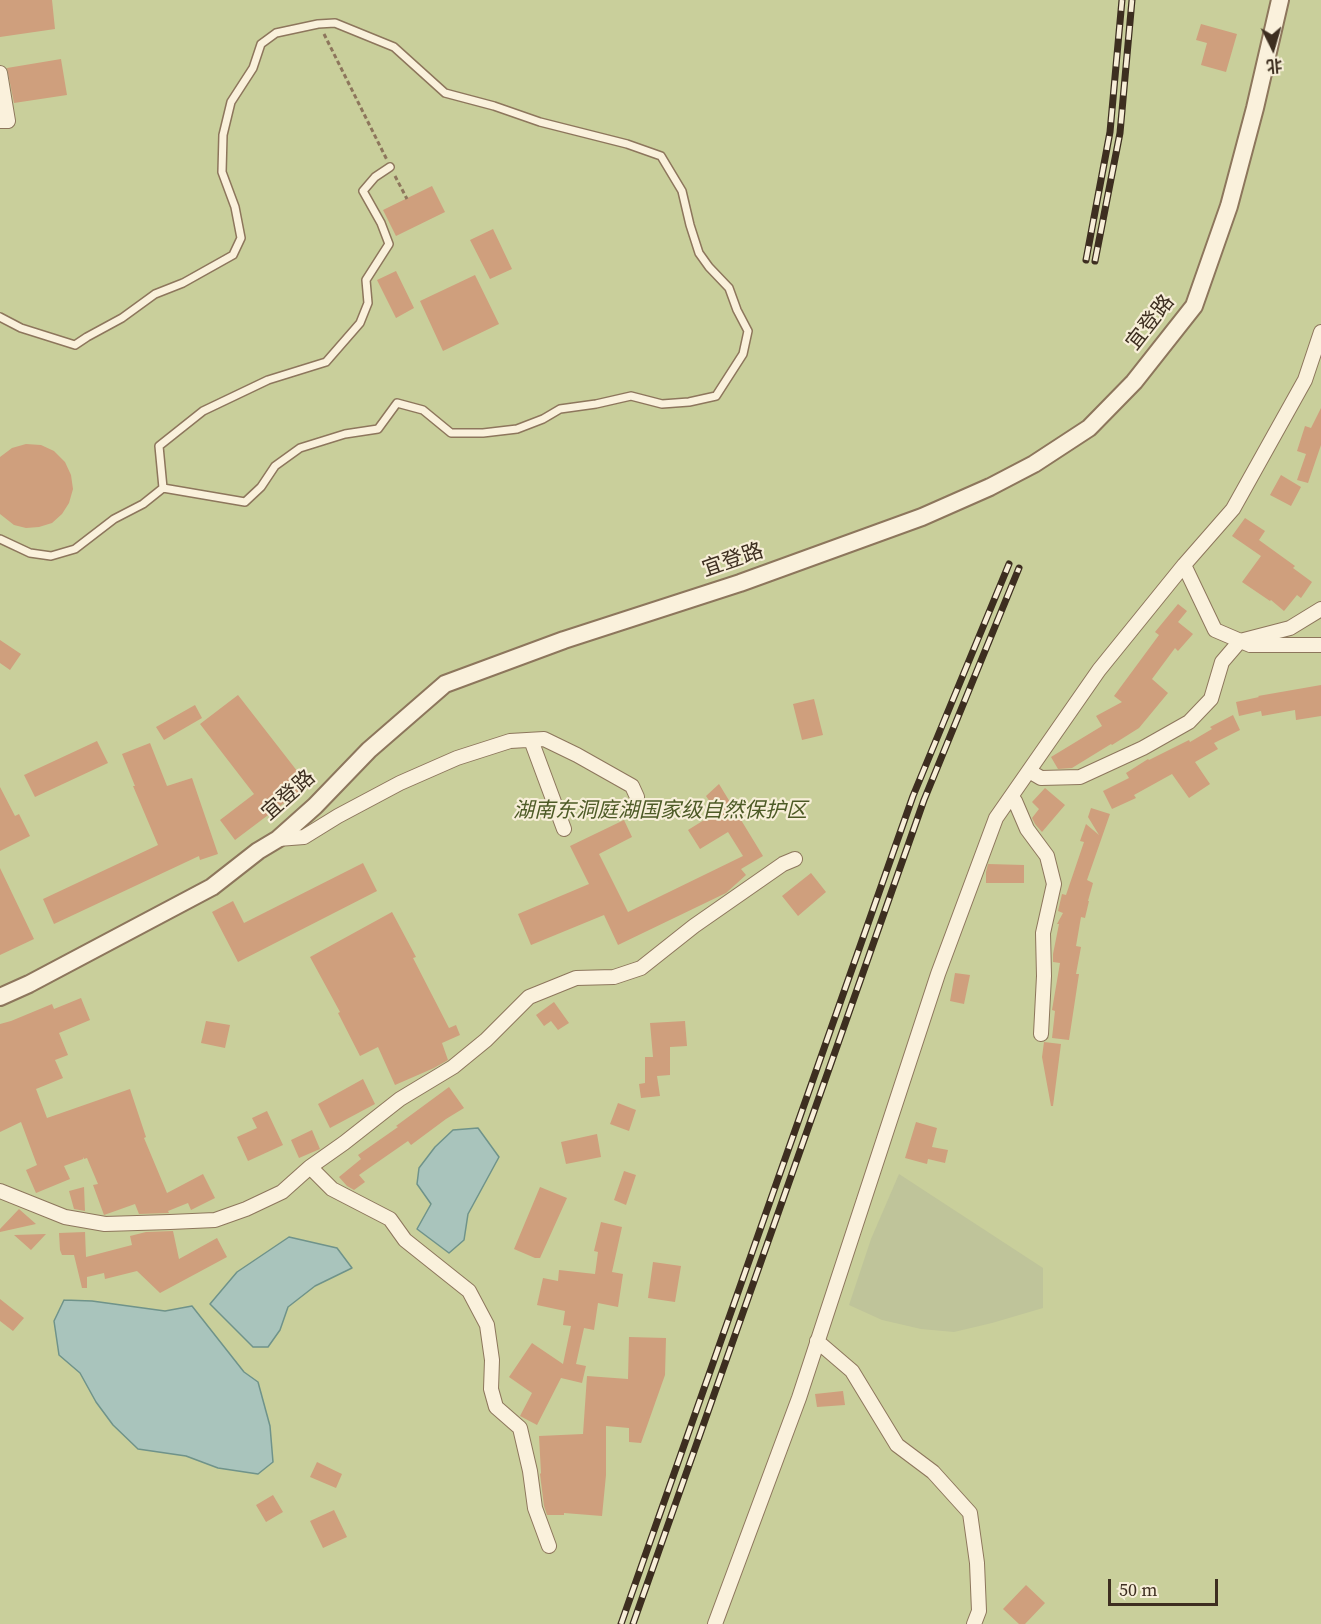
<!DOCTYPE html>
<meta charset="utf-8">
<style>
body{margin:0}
#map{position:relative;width:1321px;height:1624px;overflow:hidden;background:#f0e4c8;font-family:"Source Serif 4","Noto Sans SC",serif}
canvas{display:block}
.north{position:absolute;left:1243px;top:18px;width:60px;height:60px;-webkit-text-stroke:4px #f7eed8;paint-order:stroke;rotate:175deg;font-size:16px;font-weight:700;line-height:24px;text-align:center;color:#3d2e20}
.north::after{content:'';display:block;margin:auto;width:21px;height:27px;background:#3d2e20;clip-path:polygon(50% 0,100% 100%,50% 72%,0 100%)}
.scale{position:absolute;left:1108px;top:1579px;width:110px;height:27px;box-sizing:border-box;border:3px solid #3d2e20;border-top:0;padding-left:8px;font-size:18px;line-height:21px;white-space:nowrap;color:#3d2e20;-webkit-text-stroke:4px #f7eed8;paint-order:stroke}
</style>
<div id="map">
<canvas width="1321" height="1624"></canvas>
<div class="north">北</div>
<div class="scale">50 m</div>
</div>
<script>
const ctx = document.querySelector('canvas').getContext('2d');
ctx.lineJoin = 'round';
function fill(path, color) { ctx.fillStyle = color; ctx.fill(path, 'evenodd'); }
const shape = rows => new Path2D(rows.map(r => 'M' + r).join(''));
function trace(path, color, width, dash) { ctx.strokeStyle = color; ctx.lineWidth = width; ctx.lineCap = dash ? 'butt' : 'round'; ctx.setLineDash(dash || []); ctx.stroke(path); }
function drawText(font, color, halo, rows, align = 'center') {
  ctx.font = font + ' "Source Serif 4","Noto Sans SC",serif'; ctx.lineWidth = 4.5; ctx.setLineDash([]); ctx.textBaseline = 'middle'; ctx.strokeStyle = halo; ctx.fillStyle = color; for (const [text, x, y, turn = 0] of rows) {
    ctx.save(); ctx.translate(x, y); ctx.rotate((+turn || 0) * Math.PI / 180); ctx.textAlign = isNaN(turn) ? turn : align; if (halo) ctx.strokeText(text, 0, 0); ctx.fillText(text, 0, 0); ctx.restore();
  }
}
const green = shape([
 [0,0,1321,0,1321,1624,0,1624]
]);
const cemetery = shape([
 [899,1174,1043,1268,1043,1308,992,1323,954,1332,921,1329,882,1320,849,1305,871,1239]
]);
const water = shape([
 [478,1128,499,1157,468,1214,464,1240,449,1253,417,1229,431,1204,417,1184,419,1168,435,1147,453,1130,478,1128],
 [289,1237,337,1248,352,1268,315,1286,288,1307,280,1330,268,1347,253,1347,210,1304,237,1272,289,1237],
 [64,1300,92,1301,165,1311,192,1306,244,1372,258,1382,270,1426,273,1462,258,1474,218,1468,186,1456,138,1449,113,1425,96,1402,80,1373,59,1355,54,1321,64,1300]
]);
const building = shape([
 [0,0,52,0,55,29,0,37],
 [1201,24,1237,34,1226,72,1201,65,1207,43,1196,40],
 [61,59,67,95,14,103,7,68],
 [432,186,445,212,396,236,383,210],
 [493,229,512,269,490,279,470,240],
 [396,271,414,308,396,318,377,280],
 [475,275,499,324,443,351,420,301],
 [1321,408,1321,445,1308,483,1297,480,1306,454,1297,451,1305,426,1311,428],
 [26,444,41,445,54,451,65,462,71,475,73,489,69,503,62,514,52,523,39,527,26,528,14,525,0,514,0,457,12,448],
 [1281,475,1301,487,1291,506,1270,495],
 [1245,518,1265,531,1259,540,1295,566,1293,568,1312,582,1301,598,1297,595,1284,611,1271,600,1270,601,1242,582,1261,556,1232,536],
 [1178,604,1187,611,1178,622,1193,634,1178,651,1175,648,1152,679,1168,693,1139,728,1112,745,1111,744,1072,768,1058,769,1051,757,1102,726,1096,716,1122,702,1114,696,1159,635,1155,632],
 [0,640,21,654,10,670,0,663],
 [1321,685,1321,716,1296,720,1295,710,1262,716,1261,711,1239,716,1236,702,1259,697,1258,696],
 [238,695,308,785,235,840,220,820,254,794,200,724],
 [814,699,823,735,802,740,793,704],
 [195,705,202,718,164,740,156,727],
 [1233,715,1240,730,1214,743,1218,749,1195,762,1210,784,1189,798,1172,774,1134,795,1136,798,1112,809,1103,791,1129,778,1126,773,1148,759,1149,760,1189,740,1190,742,1212,729,1210,727],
 [97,741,108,763,35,797,24,775],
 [150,743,167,786,192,778,218,854,200,860,199,856,54,924,43,899,158,845,133,786,135,786,122,754],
 [719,784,763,856,741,869,746,875,726,893,618,945,604,915,531,945,518,914,589,884,570,846,624,820,632,837,599,854,628,912,743,856,728,832,700,849,688,830,717,812,706,796],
 [0,787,15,816,19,814,30,836,0,851],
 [1045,788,1065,805,1042,832,1035,824,1032,818,1039,809,1032,802],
 [1091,808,1110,814,1087,880,1093,883,1088,901,1089,901,1085,918,1081,917,1076,946,1081,947,1076,974,1079,974,1069,1040,1052,1038,1055,1011,1052,1010,1060,963,1053,962,1053,954,1059,924,1057,924,1063,913,1058,911,1062,894,1066,895,1084,842,1080,841,1086,824,1099,835,1088,817],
 [363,863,377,891,238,962,212,912,233,901,244,923],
 [988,864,1024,865,1024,883,986,883,986,872],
 [0,868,34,939,0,955],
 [811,873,826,892,798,916,782,896],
 [392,912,416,957,413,958,449,1028,456,1025,460,1035,442,1043,448,1060,434,1068,395,1085,378,1047,360,1056,338,1013,340,1012,310,957],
 [955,973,970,975,964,1004,950,1001],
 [81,998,90,1020,59,1033,68,1055,55,1060,63,1078,36,1089,47,1118,130,1089,146,1137,144,1138,167,1193,203,1174,215,1198,191,1210,188,1203,168,1211,169,1213,139,1214,135,1204,104,1215,93,1185,98,1184,87,1158,84,1159,83,1157,83,1159,64,1166,70,1179,36,1193,26,1170,37,1165,21,1122,0,1132,0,1024,11,1021,52,1004,54,1009],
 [554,1002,569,1023,558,1030,551,1021,544,1026,536,1015],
 [206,1021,230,1025,225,1048,201,1043],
 [685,1021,687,1046,670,1047,670,1075,657,1076,660,1096,641,1098,639,1084,645,1083,645,1057,653,1057,650,1023],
 [1044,1042,1061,1044,1053,1106,1051,1106,1042,1057],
 [363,1079,375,1104,330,1128,318,1104],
 [449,1087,464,1108,446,1119,411,1145,408,1141,359,1175,365,1182,354,1190,347,1186,339,1177,361,1159,358,1155,398,1127,396,1126],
 [618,1103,636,1110,629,1131,610,1124],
 [267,1111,283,1145,248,1161,237,1137,257,1128,252,1118],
 [916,1122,937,1128,932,1147,948,1150,945,1163,928,1159,927,1164,905,1158],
 [312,1130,320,1149,299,1158,291,1140],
 [597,1134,601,1157,566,1164,561,1142],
 [624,1171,636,1175,626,1205,614,1200],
 [84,1187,85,1211,74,1209,69,1191],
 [540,1187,567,1198,540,1258,535,1258,514,1249],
 [19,1209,36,1224,0,1232,0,1229],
 [601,1222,622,1227,612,1272,623,1274,618,1307,598,1303,594,1330,584,1328,576,1364,586,1366,582,1383,561,1378,537,1425,520,1416,532,1393,509,1377,532,1343,563,1364,571,1326,563,1325,565,1311,537,1305,543,1278,558,1281,559,1270,595,1274,598,1252,594,1251],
 [173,1231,179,1259,217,1238,227,1257,160,1293,137,1271,105,1279,104,1273,87,1277,87,1288,82,1288,74,1255,62,1255,60,1250,59,1233,85,1232,86,1257,132,1245,130,1236,146,1232],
 [46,1234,31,1250,14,1235],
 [653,1262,681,1266,675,1302,648,1298],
 [0,1299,24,1318,13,1331,0,1321],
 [629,1337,666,1338,665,1375,641,1443,629,1442,629,1428,606,1426,606,1475,602,1516,564,1513,564,1515,547,1515,544,1506,540,1474,541,1473,539,1436,583,1434,587,1376,628,1379],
 [843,1391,845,1405,817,1407,815,1394],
 [317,1462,342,1474,336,1488,310,1477],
 [273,1495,283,1512,266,1522,256,1505],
 [334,1510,347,1537,323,1548,310,1521],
 [1026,1585,1045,1603,1025,1624,1019,1624,1003,1609]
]);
const path = shape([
 [324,34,387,160],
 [395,176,407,199]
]);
const service = shape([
 [0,317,21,328,75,345,87,337,122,318,155,294,183,283,233,255,241,238,235,207,222,172,223,135,231,102,253,68,261,44,276,33,318,24,335,23,394,47,445,93,494,106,540,122,627,144,661,156,682,191,690,225,699,253,709,267,729,288,737,310,748,331,743,354,716,396,689,402,662,404,631,396,596,404,560,409,543,419,517,429,483,433,451,433,423,410,397,403,378,429,345,434,300,448,275,466,261,487,245,502,163,488,143,504,114,519,75,549,51,556,30,553,0,539],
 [163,488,159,446,203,411,268,380,326,362,360,323,368,303,366,280,389,244,381,223,363,191,375,177,390,167]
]);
const minor = shape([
 [0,73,8,121,0,121],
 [1184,565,1215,630,1250,645,1321,645],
 [531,740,564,829],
 [1029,771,1041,778,1080,777,1143,748,1189,722,1211,699,1222,662,1240,641,1290,628,1321,609],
 [1015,801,1027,829,1047,856,1054,884,1043,933,1044,976,1041,1034],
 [278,839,304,837,338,816,400,783,457,758,510,741,544,739,577,755,632,786,637,797],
 [310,1167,344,1143,400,1099,453,1067,486,1040,529,997,576,978,614,977,641,968,694,926,783,864,795,859],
 [0,1191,65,1217,105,1224,170,1222,215,1220,246,1209,282,1192,310,1167,332,1189,390,1219,405,1240,469,1291,487,1325,492,1360,491,1389,496,1407,520,1428,530,1471,535,1508,549,1546],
 [817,1341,852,1371,897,1445,933,1472,970,1513,977,1563,979,1611,974,1624],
 [715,1624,799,1398,938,974,996,818,1099,670,1184,565,1233,509,1305,380,1321,332]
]);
const tertiary = shape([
 [0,997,29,984,212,887,258,851,278,839,315,806,369,750,445,684,564,640,740,583,922,517,990,487,1034,464,1089,428,1134,382,1194,306,1229,206,1255,108,1280,0]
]);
const rail = shape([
 [1086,260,1110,132,1122,0],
 [1095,261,1120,133,1132,0],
 [621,1624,913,796,1009,564],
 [633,1624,924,800,1019,568]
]);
const streetNames = [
 ["宜登路",1151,323,-52],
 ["宜登路",733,561,-19],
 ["宜登路",289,796,-42]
];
const parkNames = [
 ["湖南东洞庭湖国家级自然保护区",660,812]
];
fill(green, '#c9cf9b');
fill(cemetery, '#bfc49a');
fill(water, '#a9c4bc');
trace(water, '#6f938a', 1.5);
fill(building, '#cf9f7d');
trace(service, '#8d765c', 10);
trace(minor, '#8d765c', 16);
trace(tertiary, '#8d765c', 20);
trace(path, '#8d765c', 3, [4.5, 3]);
trace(service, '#faf1dc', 7);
trace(minor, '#faf1dc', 14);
trace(tertiary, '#faf1dc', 16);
trace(rail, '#3d2e20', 7);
trace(rail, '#f7eed8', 4.5, [14]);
drawText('21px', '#3d2e20', '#f7eed8', streetNames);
drawText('italic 21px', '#4d5a26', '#f7eed8', parkNames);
</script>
